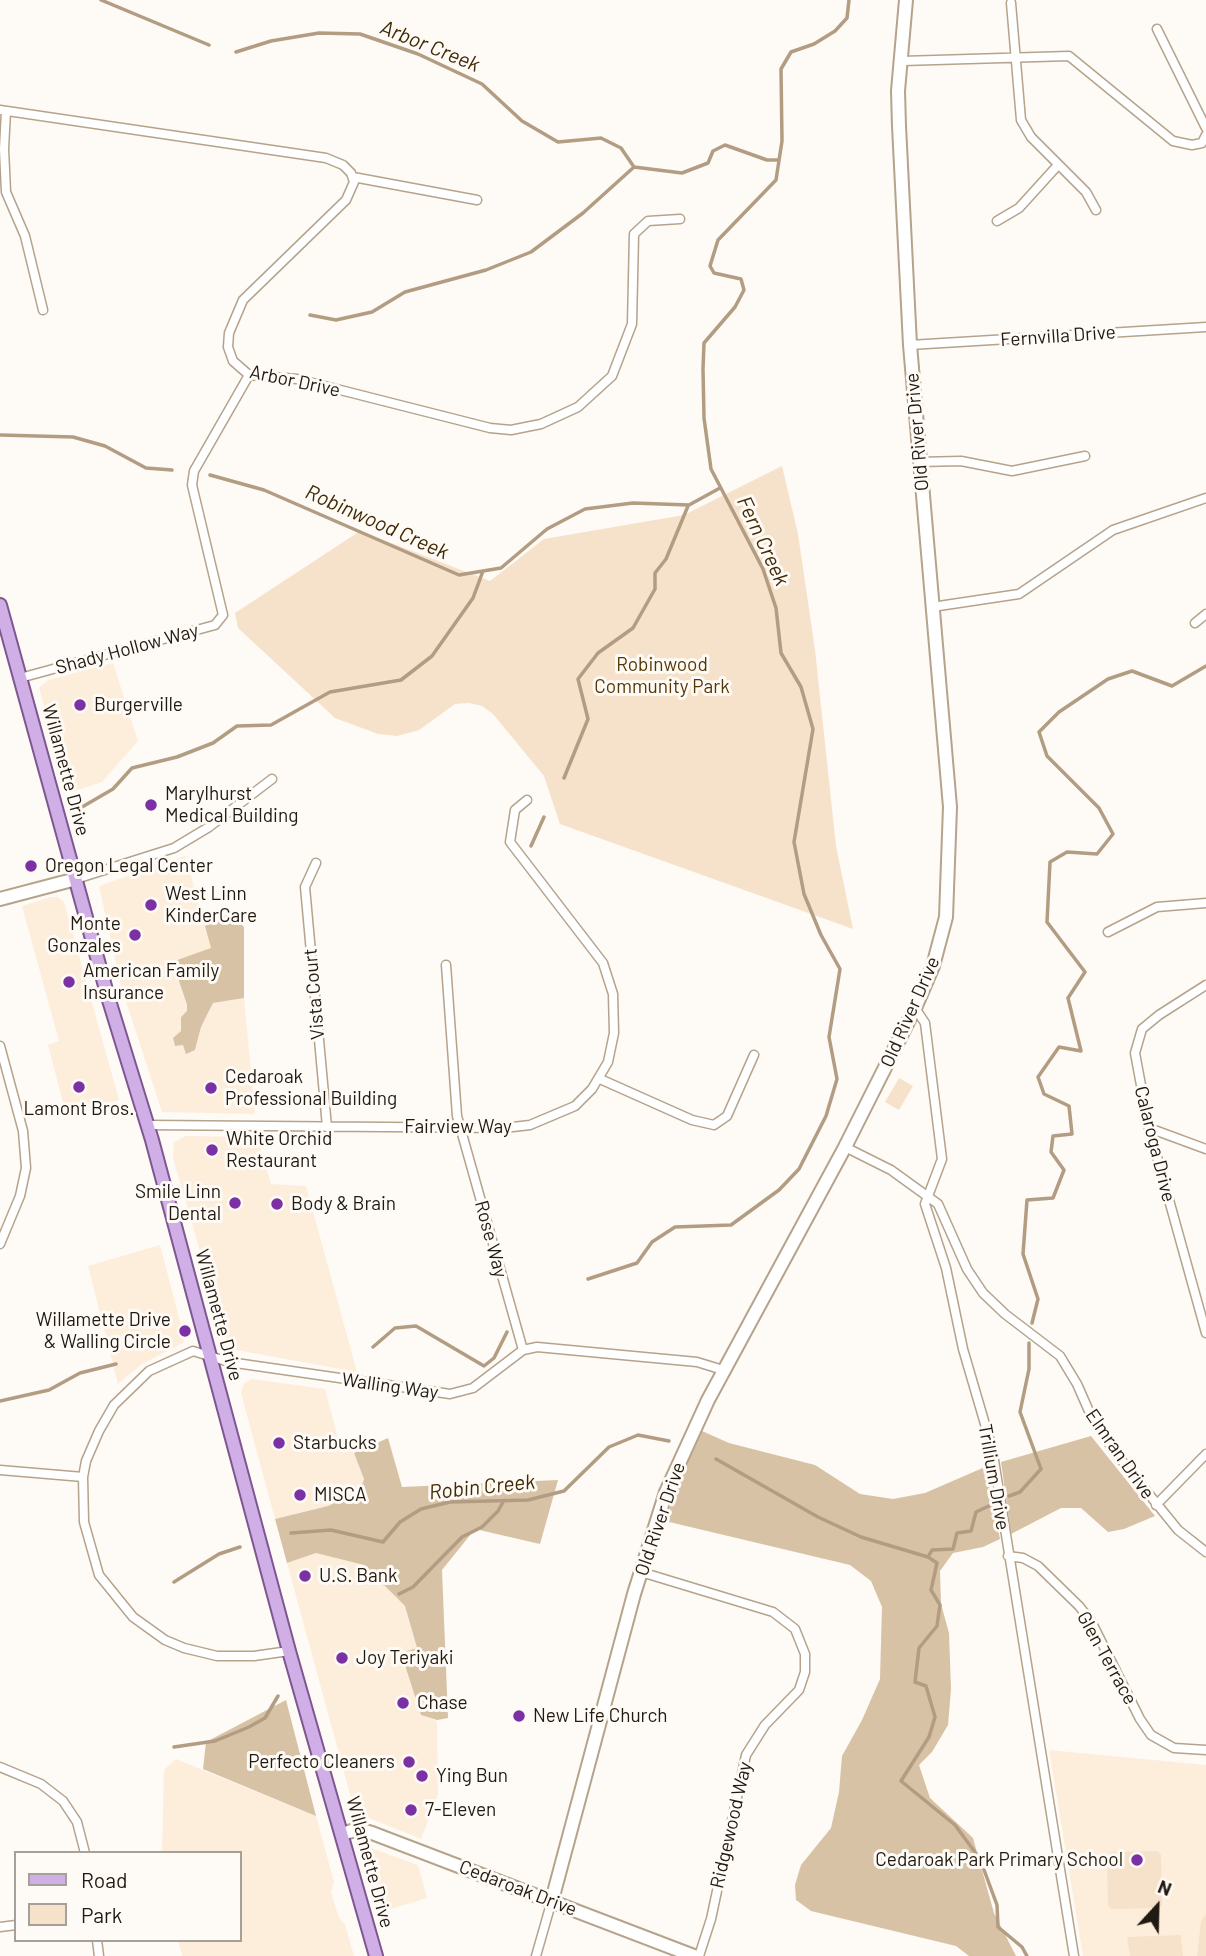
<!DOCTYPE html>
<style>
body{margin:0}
#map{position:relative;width:1206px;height:1956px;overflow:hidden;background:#fefaf5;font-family:Barlow,sans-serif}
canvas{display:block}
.legend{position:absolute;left:14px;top:1851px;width:228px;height:91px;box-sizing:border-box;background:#fefaf5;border:2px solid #a6a09a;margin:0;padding:9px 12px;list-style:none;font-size:21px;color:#211a12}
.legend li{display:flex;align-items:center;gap:14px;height:35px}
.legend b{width:35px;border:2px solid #a6a09a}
.north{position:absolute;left:1122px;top:1872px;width:70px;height:70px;-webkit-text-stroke:5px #fefaf5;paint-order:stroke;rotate:22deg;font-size:19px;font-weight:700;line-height:28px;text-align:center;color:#211a12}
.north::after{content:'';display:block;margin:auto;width:24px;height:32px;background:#211a12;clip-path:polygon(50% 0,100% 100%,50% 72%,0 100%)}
</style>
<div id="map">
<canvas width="1206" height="1956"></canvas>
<ul class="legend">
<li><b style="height:9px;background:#d0aee6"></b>Road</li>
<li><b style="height:19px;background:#f6e2ca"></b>Park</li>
</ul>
<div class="north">N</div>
</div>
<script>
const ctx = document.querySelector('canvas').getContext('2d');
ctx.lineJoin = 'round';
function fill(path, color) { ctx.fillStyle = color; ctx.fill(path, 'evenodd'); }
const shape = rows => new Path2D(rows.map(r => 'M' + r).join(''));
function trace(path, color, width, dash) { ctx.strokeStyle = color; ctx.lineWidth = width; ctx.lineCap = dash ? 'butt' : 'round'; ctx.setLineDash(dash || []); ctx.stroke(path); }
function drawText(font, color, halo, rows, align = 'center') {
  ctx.font = font + ' Barlow,sans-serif'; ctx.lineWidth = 6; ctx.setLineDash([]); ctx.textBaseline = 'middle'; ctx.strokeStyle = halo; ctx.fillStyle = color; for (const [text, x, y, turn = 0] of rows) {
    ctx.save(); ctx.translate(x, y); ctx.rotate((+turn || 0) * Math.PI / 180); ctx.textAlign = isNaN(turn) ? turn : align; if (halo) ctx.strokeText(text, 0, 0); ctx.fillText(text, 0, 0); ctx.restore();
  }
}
const built = shape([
 [113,663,138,741,102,782,68,793,39,688,48,680],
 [185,856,212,948,169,967,178,978,188,1011,181,1017,181,1031,174,1038,175,1045,183,1044,195,1051,201,1027,213,1003,244,998,255,1114,162,1112,121,986,99,886],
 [50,897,58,897,64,902,119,1100,66,1114,48,1045,59,1041,22,906],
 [186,1136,257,1137,271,1184,306,1186,357,1372,231,1349,227,1345,173,1158,174,1142],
 [160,1245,184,1337,183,1343,142,1364,118,1384,88,1266],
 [252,1379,325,1389,340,1446,354,1453,364,1479,360,1490,328,1506,275,1519,241,1393,244,1383],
 [316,1553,364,1565,405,1606,417,1649,401,1654,421,1715,437,1721,438,1795,421,1839,364,1816,354,1809,287,1563],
 [1049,1750,1206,1765,1206,1956,1083,1956],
 [176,1759,316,1816,334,1882,331,1892,339,1918,345,1924,354,1956,182,1956,178,1940,240,1940,240,1853,162,1853,164,1770],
 [371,1848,418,1865,427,1898,384,1911,366,1852]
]);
const green = shape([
 [782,466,798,534,815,650,836,846,853,929,560,824,544,776,493,714,482,706,469,703,455,704,419,730,397,736,378,734,335,718,238,628,235,613,360,531,490,581,544,539,684,515],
 [899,1078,913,1086,899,1110,885,1102],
 [1111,1852,1158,1851,1161,1855,1162,1905,1159,1908,1112,1909,1108,1906,1107,1856],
 [1206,1914,1206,1956,1197,1956,1201,1921],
 [1181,1935,1183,1956,1130,1956,1127,1937]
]);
const forest = shape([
 [230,913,244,927,244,998,213,1003,201,1027,195,1050,186,1054,183,1045,175,1046,173,1038,181,1031,181,1017,187,1011,187,1005,178,978,166,964,211,948,205,926],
 [702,1431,729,1443,815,1465,860,1494,893,1499,925,1493,985,1467,1000,1539,983,1547,953,1553,940,1571,941,1604,949,1633,951,1689,948,1725,932,1752,919,1765,930,1798,973,1838,994,1913,1016,1956,969,1956,956,1946,811,1911,796,1900,795,1885,801,1865,831,1828,839,1792,842,1756,862,1720,880,1679,882,1607,871,1581,850,1565,665,1521,683,1471],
 [1091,1436,1155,1516,1124,1529,1108,1532,1081,1508,1061,1508,1011,1534,1001,1462],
 [388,1438,402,1487,558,1480,540,1544,475,1529,442,1570,448,1718,437,1720,421,1715,401,1653,417,1648,405,1606,364,1565,316,1553,287,1563,275,1519,328,1506,360,1490,364,1479,354,1453],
 [286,1700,316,1816,203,1769,206,1742]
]);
const stream = shape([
 [101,0,209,45],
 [236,52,271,41,319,33,360,34,418,54,482,84,522,121,558,142,601,138,621,148,634,167,682,173,708,163,713,151,725,145,767,160,779,160],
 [310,315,336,320,372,312,405,292,486,270,531,252,583,213,634,167],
 [0,435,73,437,105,446,146,468,172,470],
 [210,475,264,490,459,575,501,568,547,529,585,509,633,503,689,505,720,488],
 [564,778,588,719,578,679,598,653,633,628,655,589,655,573,666,559,688,506],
 [82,807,113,789,132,768,177,757,213,743,237,726,271,725,330,692,401,680,432,656,473,598,483,571],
 [531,846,544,817],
 [588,1279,637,1263,652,1242,675,1227,731,1225,779,1190,799,1169,826,1116,837,1079,829,1037,840,969,821,935,804,894,794,842,813,729,801,687,781,653,776,608,763,569,711,469,704,418,703,369,704,343,735,307,744,290,741,279,714,273,710,266,718,240,776,180,782,141,781,69,791,52,814,44,835,31,847,18,849,0],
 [1032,1323,1038,1299,1023,1254,1027,1200,1053,1198,1064,1170,1051,1152,1053,1136,1072,1134,1069,1106,1044,1094,1038,1077,1059,1047,1081,1051,1068,998,1085,972,1047,922,1050,862,1067,852,1097,854,1113,834,1099,808,1047,756,1039,732,1059,712,1108,679,1132,671,1172,686,1206,666],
 [373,1347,395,1328,416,1326,484,1366,494,1358,507,1332],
 [0,1401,49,1390,80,1373,116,1364],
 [716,1459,818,1517,861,1537,928,1557],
 [1009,1496,1020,1492,1041,1469,1020,1412,1029,1369,1029,1343],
 [993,1504,976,1512,971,1531,957,1533,953,1549,932,1550,928,1557,937,1563,931,1590,940,1605,937,1626,919,1648,915,1682,926,1686,935,1717,929,1737,901,1781,955,1825,980,1859,997,1905,998,1927,1022,1947,1027,1956],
 [291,1533,331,1530,383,1542,400,1522,421,1509,450,1502,528,1500,564,1491,609,1447,638,1435,669,1441],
 [174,1582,219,1554,240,1547],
 [399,1594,413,1587,462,1537,482,1527,498,1511,503,1502],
 [174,1747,215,1741,249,1727,265,1718,278,1696]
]);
const street = shape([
 [1011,3,1021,120,1031,137,1086,192,1096,210],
 [1157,29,1206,128],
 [902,61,1069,56,1173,141,1192,145,1202,143,1206,135],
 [0,110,326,158,343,165,351,173,354,182,346,200,243,300,229,333,228,347,233,361,249,375,297,379,490,428,511,430,541,424,578,407,612,376,632,324,634,234,648,221,680,219],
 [6,111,4,149,6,192,25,236,43,310],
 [353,177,477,200],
 [997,221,1019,208,1058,165],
 [910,345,1206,327],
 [919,462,961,461,1012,471,1085,456],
 [932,607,1019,594,1113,530,1206,498],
 [1195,623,1206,614],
 [20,678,215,625,223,615,192,485,194,471,249,375],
 [316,863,305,887,327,1127],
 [76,879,174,848,209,827,272,779],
 [1108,932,1157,907,1206,903],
 [446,965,457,1116,523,1350],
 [1206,985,1159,1015,1142,1029,1135,1053,1149,1128,1206,1333],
 [915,1008,925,1023,942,1159,925,1204,946,1268,963,1349,992,1448,1074,1956],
 [0,1046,23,1131,26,1168,20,1196,0,1244],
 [600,1079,692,1120,714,1125,727,1116,754,1055],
 [147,1125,504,1128,530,1125,575,1106,592,1089,608,1062,614,1033,613,994,603,963,510,842,515,810,527,800],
 [1149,1128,1206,1149],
 [845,1147,891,1170,938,1204,967,1269,983,1293,1005,1314,1060,1356,1077,1384,1092,1418,1114,1451,1178,1530,1206,1552],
 [0,1470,83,1477],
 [1156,1505,1206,1454],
 [1008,1556,1023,1558,1038,1566,1079,1606,1091,1621,1140,1719,1151,1735,1174,1748,1206,1750],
 [641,1572,773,1612,795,1629,805,1654,805,1672,799,1690,765,1725,746,1755,711,1919,699,1956],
 [289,1651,254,1656,217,1656,184,1648,165,1640,133,1617,99,1575,84,1522,83,1477,86,1461,99,1431,114,1405,149,1371,193,1351,229,1362,450,1394,473,1388,523,1350,537,1347,697,1362,723,1370],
 [0,1767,41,1784,63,1801,77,1822,85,1853],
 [0,1927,16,1925],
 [97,1940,99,1956],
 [536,1956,552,1900]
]);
const secondary = shape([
 [0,899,76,879],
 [342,1834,358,1829,372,1833,694,1956],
 [552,1900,634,1594,666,1492,708,1400,845,1147,915,1008,933,966,946,917,950,807,910,345,899,126,898,91,906,0]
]);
const primary = shape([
 [0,605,108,997,152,1140,289,1651,376,1956]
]);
const markers = [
 [80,705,7,"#7b31a4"],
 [151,805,7,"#7b31a4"],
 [31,866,7,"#7b31a4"],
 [151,905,7,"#7b31a4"],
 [135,935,7,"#7b31a4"],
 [69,982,7,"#7b31a4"],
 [79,1087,7,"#7b31a4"],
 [211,1088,7,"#7b31a4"],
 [212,1150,7,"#7b31a4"],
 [235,1203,7,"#7b31a4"],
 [277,1204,7,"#7b31a4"],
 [185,1331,7,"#7b31a4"],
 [279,1443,7,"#7b31a4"],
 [300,1495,7,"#7b31a4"],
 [305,1576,7,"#7b31a4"],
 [342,1658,7,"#7b31a4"],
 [403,1703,7,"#7b31a4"],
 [519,1716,7,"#7b31a4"],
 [409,1762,7,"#7b31a4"],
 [422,1776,7,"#7b31a4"],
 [411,1810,7,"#7b31a4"],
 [1137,1860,7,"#7b31a4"]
];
const streetNames = [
 ["Fernvilla Drive",1058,336,-4],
 ["Arbor Drive",295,381,12],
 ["Old River Drive",917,432,-95],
 ["Shady Hollow Way",127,649,-15],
 ["Willamette Drive",66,770,75],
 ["Vista Court",314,994,-95],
 ["Old River Drive",910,1012,-66],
 ["Fairview Way",458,1127],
 ["Calaroga Drive",1155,1144,76],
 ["Rose Way",491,1239,75],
 ["Willamette Drive",219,1315,75],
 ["Walling Way",390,1386,8],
 ["Elmran Drive",1120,1454,55],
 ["Trillium Drive",994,1477,80],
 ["Old River Drive",660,1519,-71],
 ["Glen Terrace",1107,1658,61],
 ["Ridgewood Way",731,1825,-77],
 ["Willamette Drive",370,1862,75],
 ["Cedaroak Drive",518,1888,21]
];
const parkNames = [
 ["Robinwood",662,665],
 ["Community Park",662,687]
];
const poiNames = [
 ["Burgerville",94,705],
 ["Marylhurst",165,794],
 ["Medical Building",165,816],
 ["Oregon Legal Center",45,866],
 ["West Linn",165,894],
 ["KinderCare",165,916],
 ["Monte",121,924,"right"],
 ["Gonzales",121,946,"right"],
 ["American Family",83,971],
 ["Insurance",83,993],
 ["Cedaroak",225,1077],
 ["Professional Building",225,1099],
 ["Lamont Bros.",79,1109,"center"],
 ["White Orchid",226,1139],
 ["Restaurant",226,1161],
 ["Smile Linn",221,1192,"right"],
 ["Dental",221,1214,"right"],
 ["Body & Brain",291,1204],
 ["Willamette Drive",171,1320,"right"],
 ["& Walling Circle",171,1342,"right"],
 ["Starbucks",293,1443],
 ["MISCA",314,1495],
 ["U.S. Bank",319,1576],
 ["Joy Teriyaki",356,1658],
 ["Chase",417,1703],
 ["New Life Church",533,1716],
 ["Perfecto Cleaners",395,1762,"right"],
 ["Ying Bun",436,1776],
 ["7-Eleven",425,1810],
 ["Cedaroak Park Primary School",1123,1860,"right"]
];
const waterNames = [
 ["Arbor Creek",430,46,22],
 ["Robinwood Creek",377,522,24],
 ["Fern Creek",763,541,65],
 ["Robin Creek",482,1487,-6]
];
fill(built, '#fdeedc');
fill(green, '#f6e2ca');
fill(forest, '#d7c2a6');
trace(stream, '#b29d83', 3.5);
trace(street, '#b5a38c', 11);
trace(secondary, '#b5a38c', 16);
trace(primary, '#7e5791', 16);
trace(street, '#fff', 8);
trace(secondary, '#fff', 12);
trace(primary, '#d0aee6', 12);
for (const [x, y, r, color] of markers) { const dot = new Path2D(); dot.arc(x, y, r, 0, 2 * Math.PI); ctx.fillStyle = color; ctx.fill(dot); trace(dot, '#fefaf5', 2.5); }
drawText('19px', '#211a12', '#fefaf5', streetNames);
drawText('19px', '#553705', '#fefaf5', parkNames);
drawText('19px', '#211a12', '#fefaf5', poiNames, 'left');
drawText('italic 21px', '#402905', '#fefaf5', waterNames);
</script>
